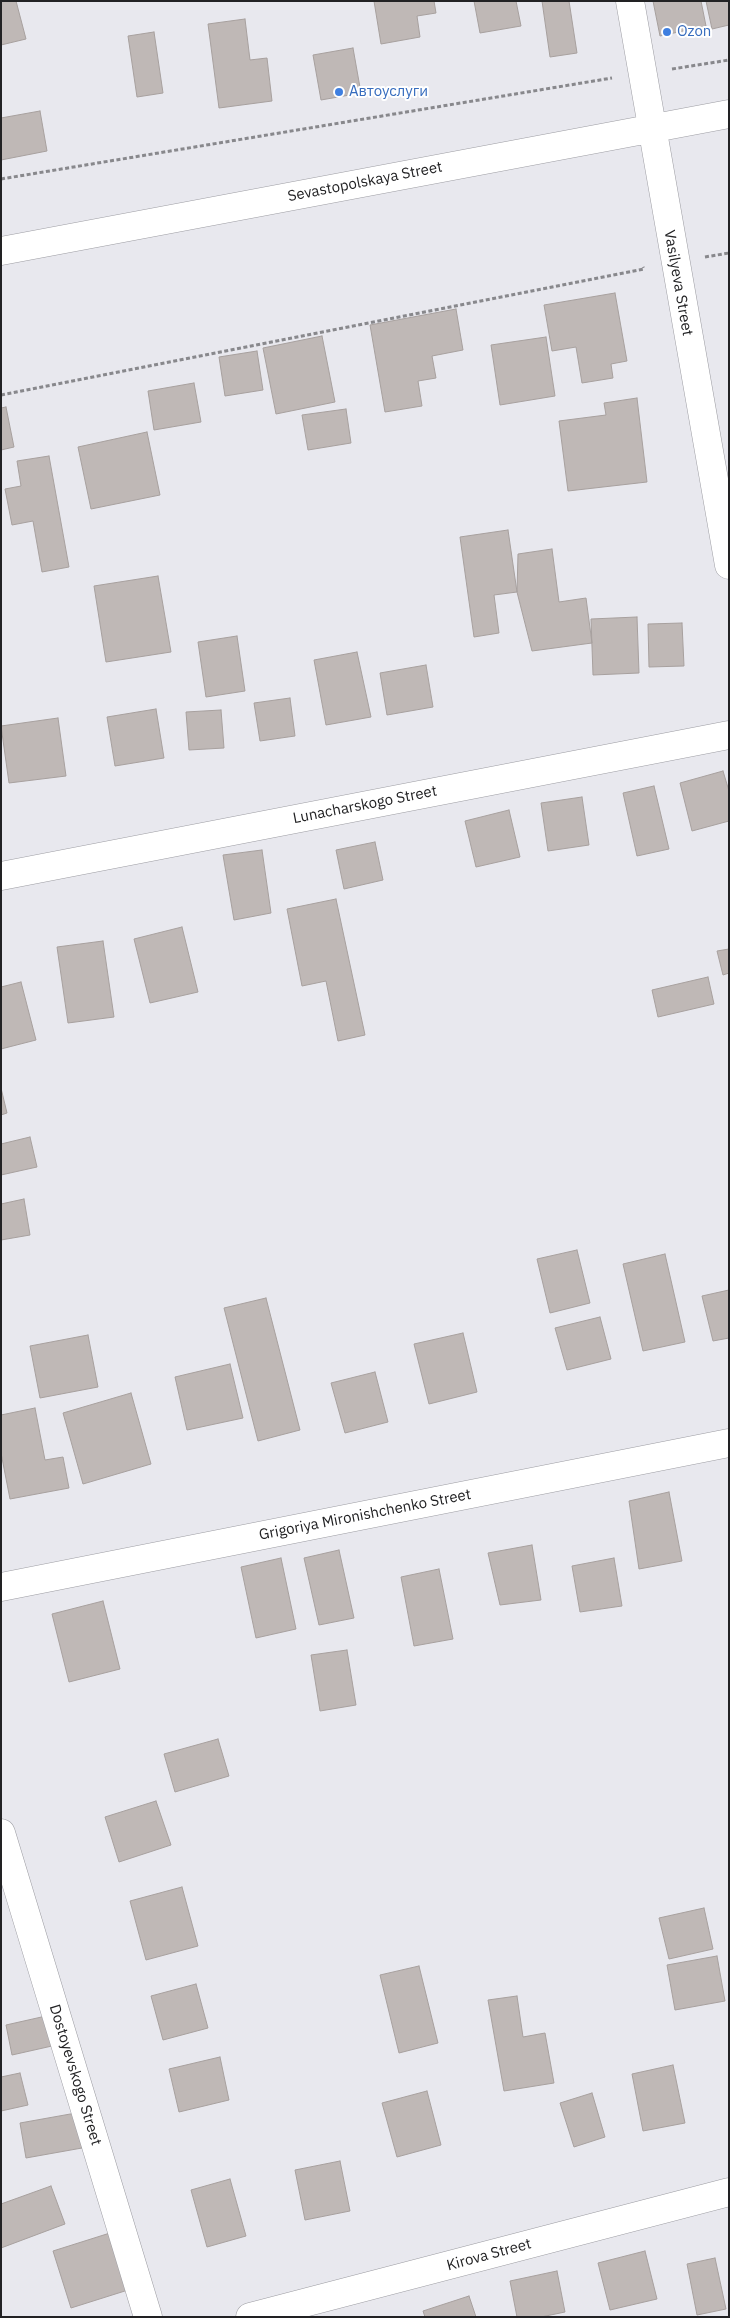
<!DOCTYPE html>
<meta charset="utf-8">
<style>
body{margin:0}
#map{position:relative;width:730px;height:2318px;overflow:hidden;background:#e8e8ee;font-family:"IBM Plex Sans",sans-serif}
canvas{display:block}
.frame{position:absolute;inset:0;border:2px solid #222224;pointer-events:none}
</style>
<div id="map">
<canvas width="730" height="2318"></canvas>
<div class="frame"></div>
</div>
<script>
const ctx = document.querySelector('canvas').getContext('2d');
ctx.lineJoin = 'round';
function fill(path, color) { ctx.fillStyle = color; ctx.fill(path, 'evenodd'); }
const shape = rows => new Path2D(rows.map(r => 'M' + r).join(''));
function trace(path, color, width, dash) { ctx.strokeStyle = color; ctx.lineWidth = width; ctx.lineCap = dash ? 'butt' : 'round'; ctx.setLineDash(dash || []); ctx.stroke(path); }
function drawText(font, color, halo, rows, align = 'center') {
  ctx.font = font + ' "IBM Plex Sans",sans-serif'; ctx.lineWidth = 4; ctx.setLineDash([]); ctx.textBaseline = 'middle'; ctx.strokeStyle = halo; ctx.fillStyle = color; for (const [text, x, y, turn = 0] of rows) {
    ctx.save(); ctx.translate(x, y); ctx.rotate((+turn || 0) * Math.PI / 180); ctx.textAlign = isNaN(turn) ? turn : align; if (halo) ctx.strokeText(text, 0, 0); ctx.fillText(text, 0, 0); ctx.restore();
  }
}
const building = shape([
 [1,1,16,1,26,39,1,45,1,1],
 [374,1,434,1,436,13,417,16,420,37,381,44,374,1],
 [474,1,516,1,521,26,480,33,474,1],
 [542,1,569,1,577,53,550,57,542,1],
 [653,1,701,1,706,26,660,36,653,1],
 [706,1,729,1,729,25,712,29,706,1],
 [245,19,250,60,267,58,272,101,219,108,208,24,245,19],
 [154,32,163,93,137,97,128,36,154,32],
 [353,48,361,93,321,100,313,55,353,48],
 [40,111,47,151,1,160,1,118,40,111],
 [615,293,627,361,611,364,613,378,582,383,576,347,552,351,544,305,615,293],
 [456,309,463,350,432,356,436,378,418,381,422,406,385,412,370,325,456,309],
 [322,336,335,402,276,414,263,348,322,336],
 [546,337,555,396,500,405,491,345,546,337],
 [257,351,263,390,225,396,219,357,257,351],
 [194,383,201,422,154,430,148,391,194,383],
 [637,398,647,482,568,491,559,421,606,415,604,403,637,398],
 [6,407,14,447,1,450,1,408,6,407],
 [346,409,351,443,308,450,302,415,346,409],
 [147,432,160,495,91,509,78,447,147,432],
 [49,456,69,567,42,572,33,521,12,525,5,489,21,486,17,461,49,456],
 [508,530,517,592,494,595,499,633,474,637,460,537,508,530],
 [552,549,559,602,586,598,592,643,532,651,517,592,518,554,552,549],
 [158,576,171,652,106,662,94,586,158,576],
 [637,617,639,673,593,675,591,619,637,617],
 [682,623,684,666,649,667,648,624,682,623],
 [237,636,245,691,206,697,198,642,237,636],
 [357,652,371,717,326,725,314,660,357,652],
 [426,665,433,707,387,715,380,673,426,665],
 [290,698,295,736,260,741,254,703,290,698],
 [156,709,164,758,115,766,107,717,156,709],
 [221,710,224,748,189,750,186,712,221,710],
 [58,718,66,776,9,783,1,726,58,718],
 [723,771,729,791,729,821,692,831,680,783,723,771],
 [654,786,669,849,637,856,623,793,654,786],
 [582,797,589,845,548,851,541,803,582,797],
 [509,810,520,857,476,867,465,821,509,810],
 [375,842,383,880,344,889,336,850,375,842],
 [262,850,271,913,234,920,223,855,262,850],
 [336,899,365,1035,338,1041,326,981,302,986,287,909,336,899],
 [182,927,198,992,150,1003,134,939,182,927],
 [103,941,114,1017,68,1023,57,947,103,941],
 [729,949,729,973,723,975,717,951,729,949],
 [708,977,714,1004,658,1017,652,990,708,977],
 [21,982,36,1040,1,1049,1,987,21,982],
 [1,1088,7,1113,1,1115,1,1088],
 [30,1137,37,1167,1,1175,1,1144,30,1137],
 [24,1199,30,1235,1,1240,1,1204,24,1199],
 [577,1250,590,1303,550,1313,537,1259,577,1250],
 [665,1254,685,1342,643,1351,623,1264,665,1254],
 [729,1290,729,1338,713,1341,702,1296,729,1290],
 [266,1298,300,1430,258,1441,224,1308,266,1298],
 [600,1317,611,1359,567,1370,555,1328,600,1317],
 [463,1333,477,1392,429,1404,414,1344,463,1333],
 [88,1335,98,1387,40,1398,30,1346,88,1335],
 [230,1364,243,1418,187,1430,175,1377,230,1364],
 [375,1372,388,1422,345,1433,331,1383,375,1372],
 [131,1393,151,1464,83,1484,63,1413,131,1393],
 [35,1408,45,1460,63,1457,69,1488,10,1499,1,1453,1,1415,35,1408],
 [669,1492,682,1561,639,1569,629,1501,669,1492],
 [532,1545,541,1600,500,1605,488,1553,532,1545],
 [339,1550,354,1618,319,1625,304,1558,339,1550],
 [281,1558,296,1629,256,1638,241,1567,281,1558],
 [614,1558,622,1606,580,1612,572,1566,614,1558],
 [439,1569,453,1639,414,1646,401,1577,439,1569],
 [103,1601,120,1669,69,1682,52,1614,103,1601],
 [347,1650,356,1705,320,1711,311,1655,347,1650],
 [218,1739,229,1776,175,1792,164,1754,218,1739],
 [156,1801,171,1845,119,1862,105,1817,156,1801],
 [182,1887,198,1946,146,1960,130,1901,182,1887],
 [704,1908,713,1949,669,1959,659,1918,704,1908],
 [717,1956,725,2001,675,2010,667,1965,717,1956],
 [419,1966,438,2043,399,2053,380,1975,419,1966],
 [196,1984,208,2028,163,2040,151,1996,196,1984],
 [517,1996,523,2037,545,2033,554,2083,504,2091,488,2000,517,1996],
 [46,2016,52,2046,12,2055,6,2025,46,2016],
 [220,2057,229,2100,179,2112,169,2069,220,2057],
 [673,2065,685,2123,643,2131,632,2074,673,2065],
 [20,2073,28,2105,1,2111,1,2077,20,2073],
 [427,2091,441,2145,397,2157,382,2103,427,2091],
 [592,2093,605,2137,574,2147,560,2103,592,2093],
 [76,2113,82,2148,26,2158,20,2123,76,2113],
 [340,2161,350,2211,305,2220,295,2170,340,2161],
 [230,2179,246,2236,207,2247,191,2190,230,2179],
 [51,2186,65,2224,1,2248,1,2204,51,2186],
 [110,2233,128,2290,71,2308,53,2251,110,2233],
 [645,2251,657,2299,610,2310,598,2263,645,2251],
 [715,2258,726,2309,697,2315,687,2264,715,2258],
 [557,2271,565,2312,541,2317,517,2317,510,2281,557,2271],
 [469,2296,476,2317,425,2317,423,2311,469,2296]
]);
const path = shape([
 [672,69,729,60],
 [1,179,612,78],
 [705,257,729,253],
 [1,395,644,269,643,267]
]);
const street = shape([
 [1,876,729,735],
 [1,1587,729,1443],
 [1,1833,148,2317]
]);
const secondary = shape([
 [630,1,729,565],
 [1,251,729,114],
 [250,2317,729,2192]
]);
const markers = [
 [667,32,5,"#3f7fe0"],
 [339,92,5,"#3f7fe0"]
];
const shopNames = [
 ["Ozon",677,32],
 ["Автоуслуги",349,92]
];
const streetNames = [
 ["Sevastopolskaya Street",365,182,-11],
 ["Vasilyeva Street",678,283,80],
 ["Lunacharskogo Street",365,805,-11],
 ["Grigoriya Mironishchenko Street",365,1515,-11],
 ["Dostoyevskogo Street",75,2075,73],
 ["Kirova Street",489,2255,-15]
];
fill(building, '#bfb8b6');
trace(building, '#a7a09e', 1);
trace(street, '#9c9ca2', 29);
trace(secondary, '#9c9ca2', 29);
trace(path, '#88888c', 3, [4, 2.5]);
trace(street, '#fff', 28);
trace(secondary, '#fff', 28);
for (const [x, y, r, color] of markers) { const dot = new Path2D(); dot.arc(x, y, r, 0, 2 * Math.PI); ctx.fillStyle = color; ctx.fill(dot); trace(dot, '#fff', 2); }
drawText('15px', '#366cbe', '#fff', shopNames, 'left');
drawText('15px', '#222224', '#fff', streetNames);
</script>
